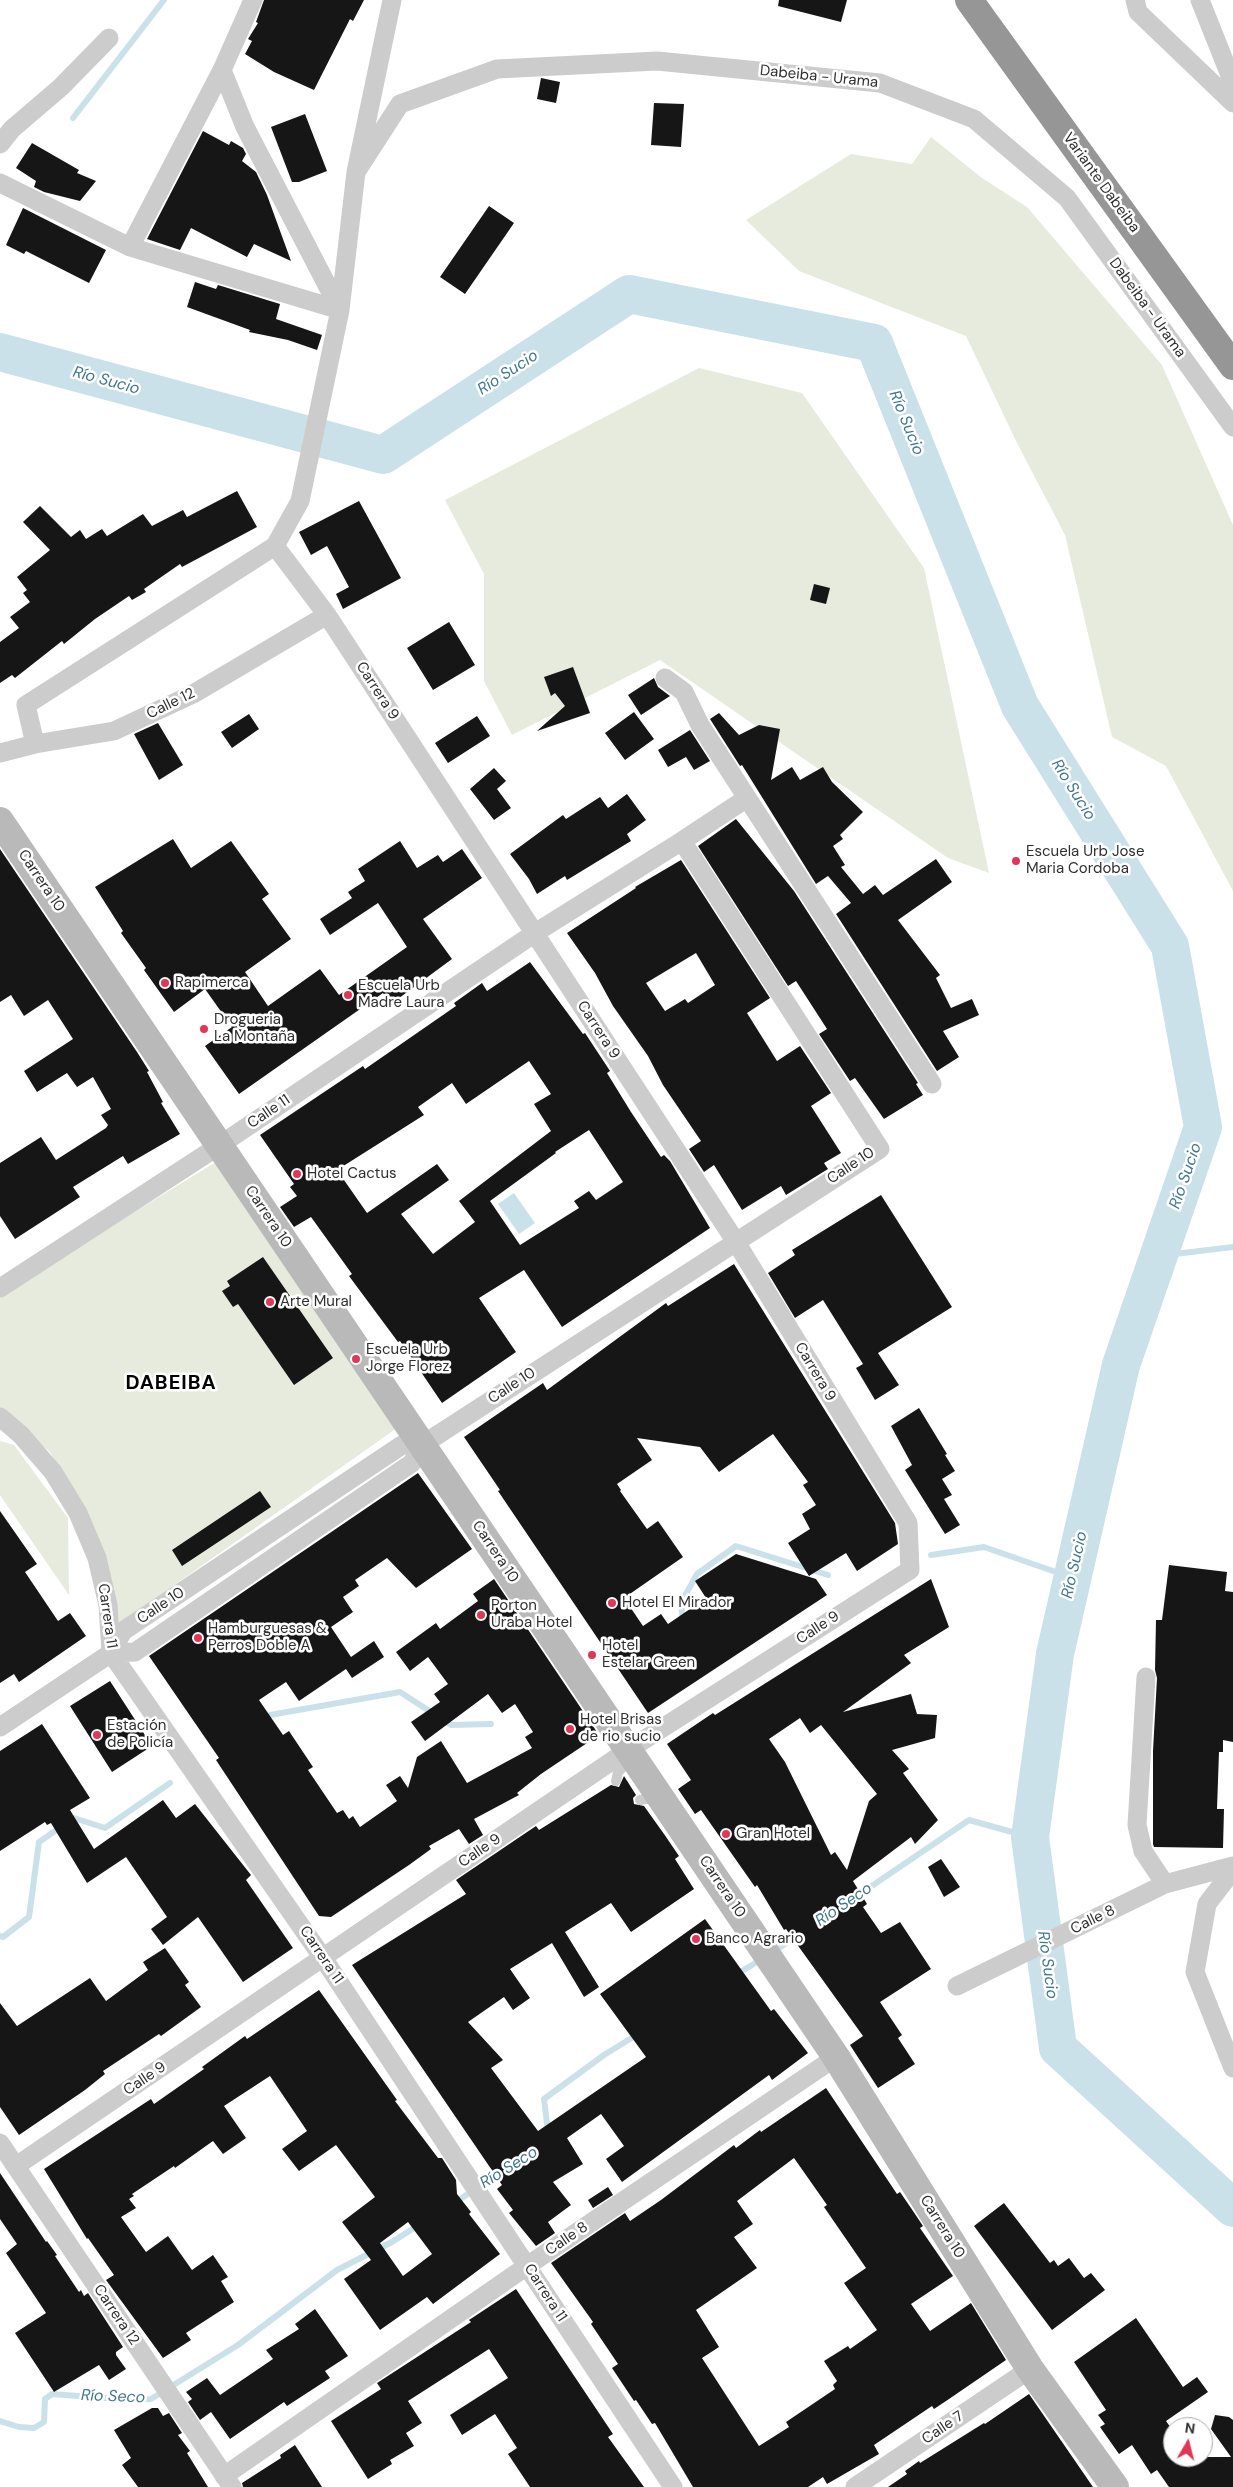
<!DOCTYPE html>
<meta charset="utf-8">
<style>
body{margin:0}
#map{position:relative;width:1233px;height:2487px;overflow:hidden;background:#fff;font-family:"DM Sans",sans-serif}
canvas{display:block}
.north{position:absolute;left:1163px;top:2417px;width:50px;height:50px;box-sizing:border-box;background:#fff;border:1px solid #acacac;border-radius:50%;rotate:8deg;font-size:14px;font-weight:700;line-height:20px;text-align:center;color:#2f2f2f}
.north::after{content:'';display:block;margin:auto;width:18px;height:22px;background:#df3755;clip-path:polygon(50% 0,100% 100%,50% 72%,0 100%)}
</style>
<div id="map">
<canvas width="1233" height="2487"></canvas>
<div class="north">N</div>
</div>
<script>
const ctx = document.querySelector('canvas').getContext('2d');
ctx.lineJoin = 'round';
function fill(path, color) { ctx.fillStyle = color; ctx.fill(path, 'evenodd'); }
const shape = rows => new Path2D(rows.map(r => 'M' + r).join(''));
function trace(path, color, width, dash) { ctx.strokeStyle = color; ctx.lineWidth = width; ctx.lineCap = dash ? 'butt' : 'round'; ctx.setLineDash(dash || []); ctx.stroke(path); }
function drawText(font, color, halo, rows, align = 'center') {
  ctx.font = font + ' "DM Sans",sans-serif'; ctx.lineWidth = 5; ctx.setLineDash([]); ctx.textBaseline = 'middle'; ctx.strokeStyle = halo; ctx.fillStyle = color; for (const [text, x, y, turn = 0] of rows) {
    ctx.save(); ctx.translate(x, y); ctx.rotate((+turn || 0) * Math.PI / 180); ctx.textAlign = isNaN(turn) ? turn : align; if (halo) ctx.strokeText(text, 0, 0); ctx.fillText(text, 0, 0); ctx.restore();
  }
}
const green = shape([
 [931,137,982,178,1027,207,1162,365,1233,525,1233,891,1166,766,1112,737,1065,535,1016,441,966,336,799,271,746,220,851,154,912,164],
 [699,368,802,393,924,568,989,873,948,858,660,660,512,735,484,681,484,574,445,500],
 [216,1162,397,1428,119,1624,96,1559,82,1502,49,1451,0,1412,0,1294],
 [0,1441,14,1445,68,1518,69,1595,0,1495]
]);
const water = shape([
 [514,1193,535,1223,519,1234,498,1204]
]);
const stream = shape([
 [73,118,164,0],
 [1158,1256,1233,1247],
 [931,1555,984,1547,1073,1578],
 [683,1623,681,1603,697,1574,736,1546,828,1575],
 [270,1715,400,1692,451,1725,491,1724],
 [854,1898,969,1820,1030,1837],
 [0,1936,3,1937,29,1917,39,1842,74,1818,105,1828,170,1783],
 [773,1952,800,1934],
 [737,1974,762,1959],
 [548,2131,544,2099,604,2055,638,2034],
 [454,2203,502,2172],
 [0,2421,19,2427,34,2428,44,2422,45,2399,52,2394,131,2400,151,2399,238,2345,337,2270,392,2242,420,2224]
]);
const river = shape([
 [0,352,383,455,629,294,874,343,1020,706,1170,946,1203,1127,1121,1365,1055,1654,1030,1837,1058,2048,1233,2208]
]);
const building = shape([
 [264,0,364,0,353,21,350,19,314,90,274,72,245,54,252,41,248,39,258,23,256,22],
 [779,0,847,0,841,22,778,6],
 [541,78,560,82,556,103,537,99],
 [654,103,684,104,681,147,651,145],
 [305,114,327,171,299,182,292,182,271,127],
 [203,131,229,145,231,141,243,148,246,154,242,161,256,172,267,195,291,261,254,244,247,257,191,228,180,250,147,239],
 [32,143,79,170,77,173,96,181,80,201,44,192,34,187,36,181,16,168],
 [489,206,514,223,465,294,440,277],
 [23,208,106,250,89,283,26,251,24,254,6,245],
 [195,282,216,289,218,285,280,304,276,319,322,335,317,350,288,340,249,332,250,330,187,307],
 [237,491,257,527,182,567,180,564,144,589,146,592,132,600,129,596,95,619,64,644,62,641,15,678,12,675,0,683,0,642,19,628,10,617,30,602,23,593,27,590,17,577,50,550,23,522,40,506,71,537,80,530,86,539,102,529,107,536,143,514,152,526,183,510,187,517],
 [359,501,401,578,343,609,336,594,349,587,327,546,311,555,299,532],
 [814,584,830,588,826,604,810,600],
 [449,622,475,665,433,690,407,648],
 [573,667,590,713,537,731,565,706,555,693,551,696,544,677],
 [654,678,658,687,670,696,641,715,628,695],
 [634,712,654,739,625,760,605,733],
 [719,713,739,735,759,725,780,729,771,780,792,767,800,780,823,767,832,782,863,812,840,835,843,839,833,846,845,865,841,867,863,894,875,885,883,895,936,859,952,882,898,920,940,975,936,978,951,1008,972,999,979,1015,943,1031,959,1057,937,1071,836,914,851,903,828,876,816,884,742,765,740,766,710,719],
 [249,714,259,729,232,748,221,732],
 [477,716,490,736,448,763,435,743],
 [158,723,183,765,159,780,134,734],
 [690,730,710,761,694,770,686,757,668,767,658,750],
 [494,768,506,781,497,789,511,808,494,820,470,789],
 [627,794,646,820,627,834,631,841,567,880,565,876,537,894,529,879,510,854,563,815,566,819,600,797,608,808],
 [736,819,794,891,918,1083,916,1084,923,1095,884,1119,855,1078,850,1081,819,1034,827,1029,796,981,788,986,698,846],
 [173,839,191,868,231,841,269,894,262,899,291,939,245,972,268,1006,320,969,339,995,407,947,378,903,330,935,320,919,352,898,348,892,365,881,358,869,400,841,417,868,438,855,443,862,462,849,482,878,423,919,452,959,391,1004,383,993,239,1094,205,1046,232,1027,205,989,174,1012,144,970,146,968,121,933,123,931,95,887],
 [0,849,137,1052,149,1071,147,1072,163,1102,161,1103,180,1134,128,1164,123,1156,73,1187,80,1197,15,1239,0,1216,0,1163,41,1137,56,1160,106,1128,108,1125,101,1115,111,1109,93,1077,77,1087,67,1073,37,1092,24,1071,73,1039,48,1000,24,1016,11,995,0,1002],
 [681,860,770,998,747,1013,777,1061,800,1046,831,1093,811,1106,841,1153,824,1163,828,1169,786,1195,781,1186,742,1210,714,1165,704,1172,689,1149,701,1141,663,1085,648,1056,613,1006,595,973,567,933,636,888,635,887],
 [696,953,715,985,688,1003,685,999,665,1011,646,983],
 [530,962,583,1034,585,1033,610,1071,607,1073,631,1112,661,1157,664,1155,670,1161,710,1228,562,1327,524,1270,479,1298,516,1352,442,1403,400,1341,398,1342,349,1276,352,1274,311,1217,294,1227,280,1207,297,1196,290,1187,294,1184,260,1135,363,1066,365,1069,456,1006,454,1003,482,983,487,991],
 [529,1061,551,1094,534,1104,551,1131,459,1201,475,1222,433,1254,401,1214,449,1180,437,1164,367,1213,337,1170,424,1115,418,1107,452,1083,466,1104],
 [589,1130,623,1182,596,1200,589,1191,574,1201,579,1208,520,1245,490,1201,556,1153,555,1152],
 [881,1195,952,1307,878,1353,899,1385,875,1400,856,1368,863,1364,823,1300,795,1318,768,1273,795,1255,792,1250],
 [263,1257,333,1358,294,1385,238,1304,233,1307,222,1291,230,1286,227,1281],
 [734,1264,895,1523,898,1544,857,1571,846,1553,809,1576,788,1543,810,1529,802,1514,816,1505,803,1485,808,1482,773,1434,719,1472,700,1447,637,1438,652,1460,617,1484,621,1490,620,1491,647,1529,658,1521,683,1557,624,1598,643,1626,661,1614,668,1624,706,1598,695,1581,736,1554,816,1579,827,1595,648,1713,498,1491,500,1490,464,1437,543,1383,547,1390,666,1303,668,1306],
 [919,1408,947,1454,945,1455,955,1471,942,1479,952,1495,944,1499,960,1525,945,1534,905,1470,912,1465,891,1426],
 [418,1473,472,1549,416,1588,387,1558,355,1580,359,1586,343,1597,353,1612,331,1627,351,1657,374,1641,384,1657,352,1678,346,1669,299,1701,286,1682,259,1700,283,1735,289,1731,313,1767,308,1770,337,1813,343,1810,349,1819,353,1816,360,1827,397,1801,386,1785,400,1776,408,1788,417,1757,441,1741,467,1783,532,1748,525,1737,533,1732,515,1704,502,1713,488,1694,425,1741,411,1722,440,1702,434,1694,448,1684,428,1657,410,1671,396,1652,436,1623,440,1629,478,1601,473,1594,494,1579,599,1735,541,1774,517,1793,519,1795,474,1819,483,1835,469,1844,459,1829,429,1846,431,1849,409,1865,331,1917,319,1916,216,1760,219,1758,149,1656],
 [260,1491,271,1507,182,1566,172,1550],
 [0,1511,37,1564,25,1572,58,1621,70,1613,86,1636,19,1682,14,1674,0,1683],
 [1169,1565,1227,1572,1225,1591,1233,1592,1233,1742,1223,1740,1223,1752,1219,1752,1217,1809,1224,1809,1223,1848,1154,1847,1153,1844,1153,1751,1157,1678,1155,1670,1156,1620,1162,1620],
 [931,1579,949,1627,904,1655,911,1663,843,1712,911,1694,917,1714,937,1715,935,1738,892,1750,909,1769,903,1773,938,1820,915,1844,911,1837,853,1881,867,1904,863,1907,881,1933,900,1922,931,1969,880,2002,902,2035,898,2038,915,2064,878,2088,850,2045,863,2036,786,1929,784,1930,757,1885,755,1887,701,1810,695,1814,678,1789,691,1780,667,1744,713,1713,715,1715],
 [800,1718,810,1733,821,1725,877,1794,869,1801,847,1870,835,1852,831,1855,785,1762,769,1739],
 [110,1681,152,1746,112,1772,70,1706],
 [42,1724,90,1798,70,1810,94,1849,163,1800,176,1818,195,1804,251,1875,246,1880,293,1948,243,1982,198,1917,163,1945,151,1929,167,1917,126,1857,87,1883,51,1823,47,1825,45,1822,0,1851,0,1751],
 [624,1776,636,1795,633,1798,634,1804,644,1806,664,1834,679,1856,675,1859,694,1889,631,1932,611,1903,565,1932,599,1987,584,1997,552,1943,510,1969,530,1998,513,2010,504,1997,468,2022,503,2060,491,2068,538,2131,646,2057,600,1994,705,1919,771,2011,774,2009,808,2053,772,2080,769,2075,622,2182,606,2159,624,2146,601,2114,567,2138,583,2164,553,2182,571,2205,548,2222,555,2233,536,2246,509,2213,513,2210,497,2189,502,2185,352,1965,466,1894,456,1880,536,1826,539,1830,611,1785,619,1787],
 [941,1859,960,1887,944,1897,928,1867],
 [165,1948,189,1982,185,1985,201,2007,161,2036,159,2034,103,2071,105,2074,85,2090,19,2135,0,2107,0,2003,17,2026,90,1978,106,2001,148,1970,143,1962],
 [319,1990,397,2100,395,2101,438,2158,442,2158,456,2180,457,2194,471,2212,469,2214,500,2254,433,2304,427,2297,380,2330,344,2279,371,2260,342,2222,375,2197,336,2145,299,2171,282,2149,307,2131,270,2076,224,2106,246,2138,223,2154,213,2141,175,2168,174,2166,132,2194,134,2196,129,2199,136,2208,121,2217,146,2252,168,2236,192,2270,213,2255,228,2277,221,2281,234,2302,186,2333,191,2340,163,2358,106,2280,114,2275,88,2238,87,2239,44,2169,151,2099,154,2104,204,2069,202,2067,245,2036,247,2039],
 [408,2222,432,2254,403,2276,380,2243],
 [826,2088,897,2194,900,2192,911,2208,923,2226,920,2228,953,2276,911,2304,930,2331,971,2303,1006,2360,949,2399,934,2409,932,2406,874,2445,879,2454,827,2484,823,2477,808,2487,693,2487,655,2423,652,2424,636,2400,634,2401,612,2368,618,2364,591,2324,593,2322,551,2263,625,2213,630,2221,661,2200,734,2145,736,2148,760,2130,761,2132],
 [794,2158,827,2205,824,2207,866,2268,844,2283,877,2330,850,2349,848,2346,824,2361,837,2381,833,2385,835,2389,786,2422,789,2427,759,2446,702,2358,719,2347,696,2310,757,2268,734,2237,753,2224,737,2201],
 [0,2173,46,2242,47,2241,57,2255,55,2256,79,2292,81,2290,84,2296,88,2293,123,2347,116,2352,116,2355,126,2369,109,2380,99,2365,54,2392,15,2333,46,2313,6,2253,17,2244,0,2219],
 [608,2187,613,2195,593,2208,588,2200],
 [1004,2203,1050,2263,1054,2260,1058,2266,1069,2258,1084,2278,1091,2273,1105,2290,1052,2330,974,2226],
 [516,2289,613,2434,608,2437,644,2487,530,2487,508,2454,517,2448,495,2414,462,2435,450,2415,508,2378,489,2349,408,2401,422,2423,406,2433,414,2446,390,2460,392,2464,368,2479,331,2421,381,2389,377,2383,471,2322,469,2320],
 [315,2309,348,2356,325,2371,330,2378,287,2406,284,2402,230,2439,211,2412,200,2420,188,2402,192,2399,186,2392,207,2378,220,2395,273,2359,266,2350,299,2329,295,2324],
 [1136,2318,1183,2387,1197,2377,1208,2392,1166,2421,1173,2431,1173,2457,1231,2457,1211,2429,1215,2415,1229,2417,1233,2420,1233,2487,1169,2487,1157,2470,1151,2474,1132,2445,1119,2454,1100,2427,1105,2424,1098,2415,1106,2410,1074,2362],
 [1029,2394,1093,2487,888,2487,907,2474,905,2471,919,2461,920,2463,984,2423,985,2424],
 [152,2408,158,2408,163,2416,169,2413,182,2433,178,2435,190,2451,187,2453,208,2487,138,2487,122,2465,131,2458,114,2430],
 [295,2445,322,2487,243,2487,242,2483,281,2458,280,2455]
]);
const lane = shape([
 [616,1781,618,1772,632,1758],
 [640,1800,658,1797]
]);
const street = shape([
 [1135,0,1138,12,1233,103],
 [1200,0,1233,83],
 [0,144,12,129,61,87,109,38],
 [356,172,400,104,497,69,657,61,880,83,974,119,1067,198,1233,427],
 [0,183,130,247,340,310,245,127,222,70],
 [130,247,222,70,253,0],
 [665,678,684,692,700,725,932,1084],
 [35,744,26,705,275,546,300,501,340,310,356,172,392,0],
 [0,753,35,744,114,731,193,694,327,615],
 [682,841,747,798],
 [0,1288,220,1145,535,933,682,841,880,1149,422,1445,412,1463,135,1652,111,1653],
 [0,1417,21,1435,53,1472,78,1513,97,1558,108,1605,111,1653,323,1958,673,2487],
 [1146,1677,1137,1825,1143,1851,1165,1884],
 [0,1727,111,1653,123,1631,402,1445,422,1445],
 [1233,1870,1207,1904,1195,1972,1233,2068],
 [957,1986,1165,1884,1233,1866],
 [0,2143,232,2487],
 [16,2166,628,1750,910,1570,908,1523,736,1242,327,615,275,546],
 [224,2476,527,2266,836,2057],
 [855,2487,1030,2369]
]);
const secondary = shape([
 [0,821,836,2057,1030,2369,1115,2487]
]);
const highway = shape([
 [969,0,1233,366]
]);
const markers = [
 [1016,861,5,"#df3755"],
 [165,983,5,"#df3755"],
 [348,995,5,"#df3755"],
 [204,1029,5,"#df3755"],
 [297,1174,5,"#df3755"],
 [270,1302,5,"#df3755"],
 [356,1359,5,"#df3755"],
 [612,1603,5,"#df3755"],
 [481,1615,5,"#df3755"],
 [198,1638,5,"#df3755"],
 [592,1655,5,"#df3755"],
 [570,1729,5,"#df3755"],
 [97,1735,5,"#df3755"],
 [726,1834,5,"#df3755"],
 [696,1939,5,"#df3755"]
];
const streetNames = [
 ["Dabeiba - Urama",819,77,6],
 ["Variante Dabeiba",1101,183,54],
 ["Dabeiba - Urama",1147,308,54],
 ["Carrera 9",377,691,57],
 ["Calle 12",171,704,-26],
 ["Carrera 10",41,881,56],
 ["Carrera 9",598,1030,57],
 ["Calle 11",269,1112,-34],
 ["Calle 10",851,1166,-34],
 ["Carrera 10",268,1217,56],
 ["Carrera 9",815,1372,59],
 ["Calle 10",512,1386,-33],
 ["Carrera 10",495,1552,56],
 ["Calle 10",161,1606,-34],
 ["Carrera 11",107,1616,82],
 ["Calle 9",818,1628,-33],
 ["Calle 9",480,1851,-34],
 ["Carrera 10",722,1887,56],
 ["Calle 8",1093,1920,-26],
 ["Carrera 11",321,1955,56],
 ["Calle 9",145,2079,-34],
 ["Carrera 10",942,2227,58],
 ["Calle 8",567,2239,-34],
 ["Carrera 11",545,2293,57],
 ["Carrera 12",116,2315,56],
 ["Calle 7",943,2428,-34]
];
const poiNames = [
 ["Escuela Urb Jose",1026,852],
 ["Maria Cordoba",1026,869],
 ["Rapimerca",175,983],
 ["Escuela Urb",358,986],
 ["Madre Laura",358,1003],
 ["Drogueria",214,1020],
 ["La Montaña",214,1037],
 ["Hotel Cactus",307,1174],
 ["Arte Mural",280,1302],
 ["Escuela Urb",366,1350],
 ["Jorge Florez",366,1367],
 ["Hotel El Mirador",622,1603],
 ["Porton",491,1606],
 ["Uraba Hotel",491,1623],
 ["Hamburguesas &",208,1629],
 ["Perros Doble A",208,1646],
 ["Hotel",602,1646],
 ["Estelar Green",602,1663],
 ["Hotel Brisas",580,1720],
 ["de rio sucio",580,1737],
 ["Estación",107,1726],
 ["de Policía",107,1743],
 ["Gran Hotel",736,1834],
 ["Banco Agrario",706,1939]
];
const waterNames = [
 ["Río Sucio",508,373,-33],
 ["Río Sucio",106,381,15],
 ["Río Sucio",906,423,68],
 ["Río Sucio",1073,790,58],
 ["Río Sucio",1186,1176,-71],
 ["Río Sucio",1075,1565,-77],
 ["Río Seco",844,1905,-34],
 ["Río Sucio",1047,1965,82],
 ["Río Seco",509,2168,-32],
 ["Río Seco",113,2397,2]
];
const districtNames = [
 ["DABEIBA",171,1384]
];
fill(green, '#e6ebdd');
fill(water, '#cae1ea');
trace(stream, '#cae1ea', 6);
trace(river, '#cae1ea', 38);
fill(building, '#161616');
trace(lane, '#ccc', 10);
trace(street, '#ccc', 19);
trace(secondary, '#b9b9b9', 28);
trace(highway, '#969696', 28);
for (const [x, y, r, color] of markers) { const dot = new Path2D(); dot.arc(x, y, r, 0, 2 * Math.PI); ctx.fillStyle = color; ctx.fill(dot); trace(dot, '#fff', 2); }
drawText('15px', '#2f2f2f', '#fff', streetNames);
drawText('15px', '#2f2f2f', '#fff', poiNames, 'left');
drawText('italic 16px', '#3f778e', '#fff', waterNames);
ctx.letterSpacing = '1px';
drawText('bold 20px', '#000', '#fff', districtNames);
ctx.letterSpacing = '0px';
</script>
